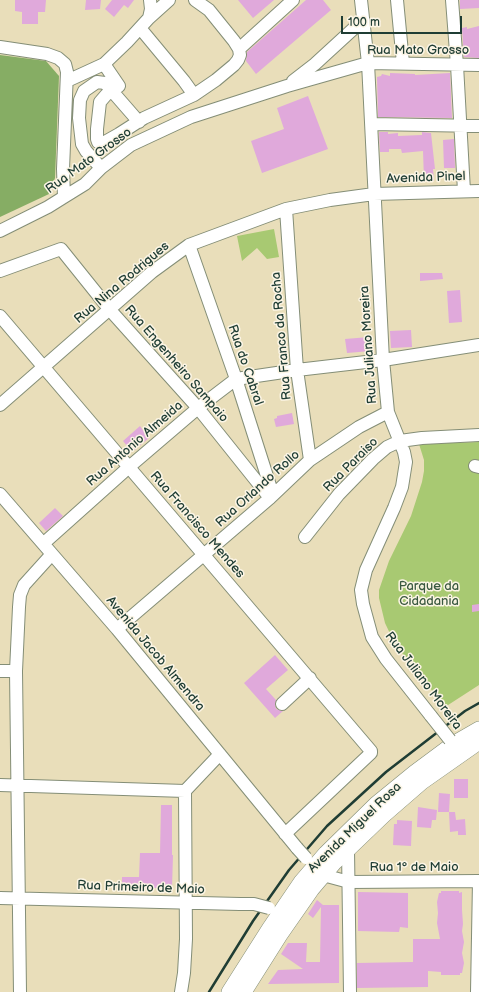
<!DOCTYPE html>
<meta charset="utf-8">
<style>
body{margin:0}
#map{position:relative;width:479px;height:992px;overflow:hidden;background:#e9deba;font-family:"Balsamiq Sans",sans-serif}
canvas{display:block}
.scale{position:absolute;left:341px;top:16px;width:121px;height:18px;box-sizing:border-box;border:2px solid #1f3d34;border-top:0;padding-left:5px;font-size:12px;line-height:14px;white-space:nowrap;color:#1f3d34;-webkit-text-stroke:3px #fcf5e5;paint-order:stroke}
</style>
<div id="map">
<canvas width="479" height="992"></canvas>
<div class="scale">100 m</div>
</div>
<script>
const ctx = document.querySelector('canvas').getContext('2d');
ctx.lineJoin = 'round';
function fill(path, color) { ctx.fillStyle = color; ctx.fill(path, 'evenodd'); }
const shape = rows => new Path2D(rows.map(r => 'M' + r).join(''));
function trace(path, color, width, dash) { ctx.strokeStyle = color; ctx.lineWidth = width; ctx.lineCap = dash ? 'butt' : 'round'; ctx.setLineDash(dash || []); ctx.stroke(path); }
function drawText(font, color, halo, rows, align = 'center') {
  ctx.font = font + ' "Balsamiq Sans",sans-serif'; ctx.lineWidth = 3; ctx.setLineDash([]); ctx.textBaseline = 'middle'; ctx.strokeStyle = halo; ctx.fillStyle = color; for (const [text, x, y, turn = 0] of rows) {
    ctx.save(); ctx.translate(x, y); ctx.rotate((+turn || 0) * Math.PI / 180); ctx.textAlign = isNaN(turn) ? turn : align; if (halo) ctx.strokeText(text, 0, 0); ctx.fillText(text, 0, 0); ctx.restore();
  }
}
const green = shape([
 [274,229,279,257,267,259,257,248,242,261,237,236],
 [479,442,479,685,445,707,395,644,385,623,379,598,379,590,389,561,411,516,422,482,424,471,424,460,419,444]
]);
const forest = shape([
 [0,55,46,61,59,76,55,178,49,194,0,217]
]);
const building = shape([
 [15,0,46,0,45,12,38,12,38,24,22,24,22,12,15,11],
 [86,0,101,0,100,9,85,10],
 [112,0,134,0,128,8,124,5,114,17,105,9],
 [238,0,274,0,253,18],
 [306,0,323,0,331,10,256,74,246,61,247,52],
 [460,0,479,0,479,8,460,9],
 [479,26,479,58,464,57,462,28,467,27,467,29],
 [390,73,415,74,415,75,450,73,452,118,378,117,377,77,381,76,382,74,390,76],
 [308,96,328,149,262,173,251,141,284,129,277,108],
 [379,132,388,132,388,134,398,133,398,136,422,135,422,132,431,133,435,169,433,169,434,181,424,180,423,151,402,153,401,149,389,149,389,152,380,152],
 [454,139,455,168,444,168,443,140],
 [420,273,442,273,443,279,420,281],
 [460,290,462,322,449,323,447,291],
 [411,330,412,347,391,348,390,331],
 [369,337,371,351,347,353,345,339],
 [292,413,294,424,276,427,274,419,277,418,277,416],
 [140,426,149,438,132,452,123,441],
 [55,508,63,516,46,531,39,523],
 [479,604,479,611,472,612,472,605],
 [275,655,288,670,266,689,276,700,275,705,276,709,283,711,275,718,244,683],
 [454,779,468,779,468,798,454,798],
 [439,793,450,794,449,812,438,812],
 [161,805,172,805,172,855,173,855,172,888,122,888,122,877,139,877,140,853,160,853],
 [418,807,437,810,436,820,432,820,431,828,417,827],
 [449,812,455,812,456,820,465,819,466,835,458,835,458,831,450,832],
 [397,820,412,821,411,846,393,845,394,824,397,824],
 [441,891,459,891,459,893,462,892,462,910,463,924,462,931,464,942,462,953,464,963,462,973,460,973,460,975,441,975,441,972,428,971,428,987,357,988,357,963,413,962,413,939,440,939,437,923,438,913,437,902,439,893,441,893],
 [358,892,408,893,408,928,400,927,399,932,358,931],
 [317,900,323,905,339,905,339,983,268,984,278,970,303,969,281,954,288,943,307,943,306,962,320,962,321,907,313,918,308,914]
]);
const minor = shape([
 [361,0,368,63,383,360,388,412,404,452,406,462,402,487,394,508,366,570,361,590,363,604,372,637,386,659,431,716],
 [397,0,403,63],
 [452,0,457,65,464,191],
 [149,18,169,0],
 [140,28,184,81,194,95],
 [0,47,47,54,58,58,65,64,67,72,63,169,64,197],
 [239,49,293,0],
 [104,64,119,86,106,95,100,102,97,129,97,139,98,142,103,143,119,134,144,118,194,95,216,80,234,65,238,60,240,55,239,49,234,41,209,10,195,0],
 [67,81,104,64,127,42,149,18,151,9,150,0],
 [293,81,315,64,363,20],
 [372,124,479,126],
 [101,168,86,151,82,144,79,118,80,100,84,91,97,82,105,83,139,122],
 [286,209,297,370,310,460],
 [0,231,48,207,64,197,85,184,101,168,131,145,191,117,287,86,368,63,479,65],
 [189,245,236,379,273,495],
 [0,271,61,249,110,310,198,408,270,498],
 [0,316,371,751,371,753,285,834],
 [0,405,152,272,189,245,286,209,330,200,374,194,479,191],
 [475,466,479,467],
 [0,494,117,629,297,848],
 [305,537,339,494,373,459,387,447,400,441,422,438,479,435],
 [44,543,129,467,198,408,236,379,297,370,383,360,479,345],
 [117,629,270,498,310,460,359,427,388,412],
 [0,671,16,671],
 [282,704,310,678],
 [0,785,185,791,220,754],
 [348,850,350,992],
 [323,875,349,882,479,881],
 [0,898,240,904],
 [20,992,16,671,19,607,20,595,24,585,52,554],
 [181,992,184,973,186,939,185,791],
 [477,992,479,881]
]);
const major = shape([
 [229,992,269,929,301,882,326,853,376,804,414,773,453,744,479,729],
 [244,992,280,935,312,889,335,862,384,815,422,782,479,742]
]);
const rail = shape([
 [209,992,253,921,289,870,327,826,386,772,465,711,479,703]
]);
const minorBridge = shape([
 [431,716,450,740],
 [297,848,306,858],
 [240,904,254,904,269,908]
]);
const streetNames = [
 ["Rua Mato Grosso",418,51],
 ["Rua Mato Grosso",89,161,-36],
 ["Avenida Pinel",426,178,-2],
 ["Rua Nina Rodrigues",122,283,-40],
 ["Rua Franco da Rocha",282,336,-95],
 ["Rua Juliano Moreira",369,345,-94],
 ["Rua Engenheiro Sampaio",176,364,49],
 ["Rua do Cabral",245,365,71],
 ["Rua Antonio Almeida",135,444,-41],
 ["Rua Paraiso",351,465,-45],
 ["Rua Orlando Rollo",258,489,-42],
 ["Rua Francisco Mendes",197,525,49],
 ["Avenida Jacob Almendra",155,654,50],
 ["Rua Juliano Moreira",423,681,53],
 ["Avenida Miguel Rosa",355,828,-44],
 ["Rua 1º de Maio",414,868],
 ["Rua Primeiro de Maio",141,888,2]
];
const parkNames = [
 ["Parque da",429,587],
 ["Cidadania",429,602]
];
fill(green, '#a8c972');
fill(forest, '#86ad64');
fill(building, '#e0a9db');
trace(minor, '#848e77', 14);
trace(major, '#848e77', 16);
trace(minor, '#fff', 12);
trace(major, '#fff', 15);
trace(rail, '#1f3d34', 2.5);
trace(minorBridge, '#848e77', 14, []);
trace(minorBridge, '#fff', 12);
drawText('13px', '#1f3d34', '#fcf5e5', streetNames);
drawText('13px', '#3a5940', '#fcf5e5', parkNames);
</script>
